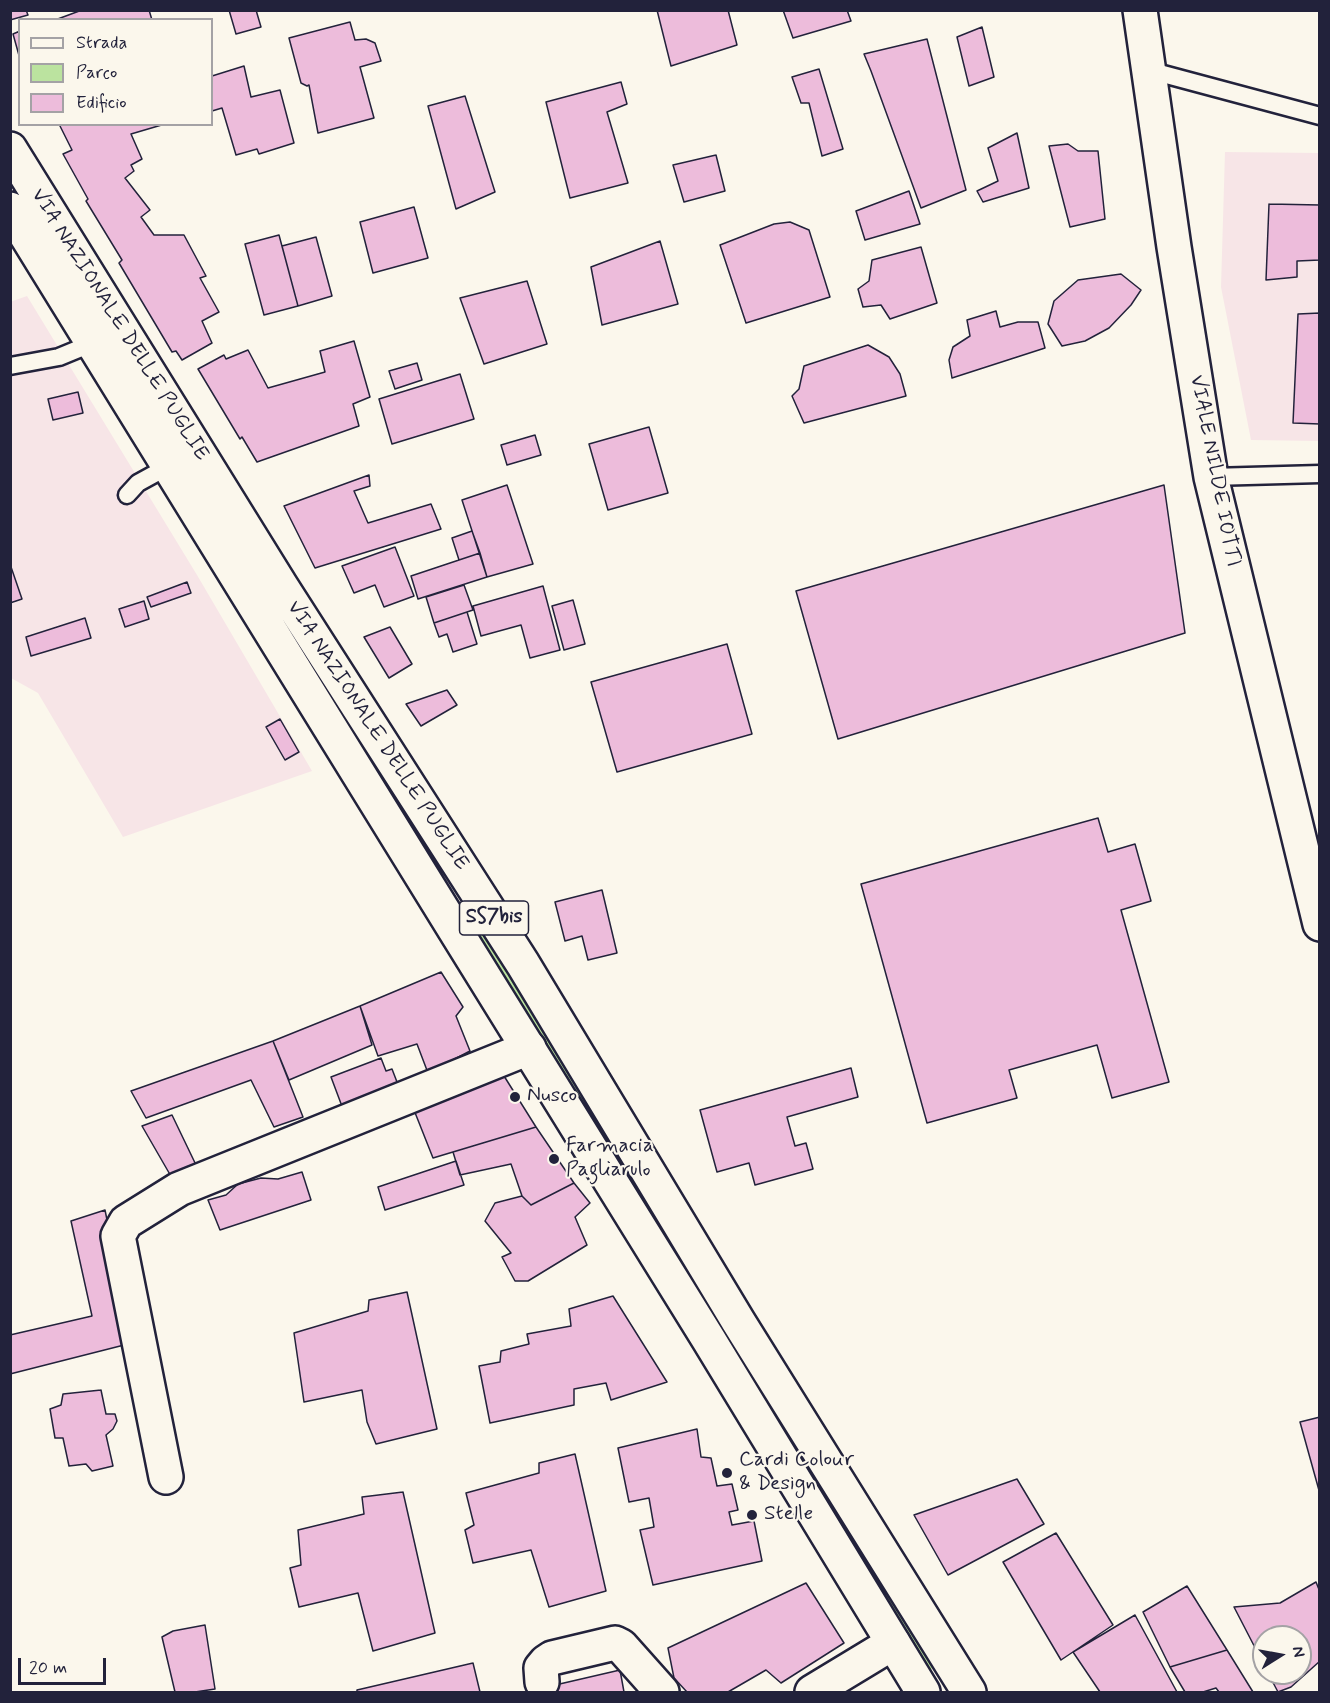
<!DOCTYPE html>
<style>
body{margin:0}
#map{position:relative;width:1330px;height:1703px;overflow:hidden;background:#fbf7ec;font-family:Mynerve,sans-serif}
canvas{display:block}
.frame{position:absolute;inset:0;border:12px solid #22223b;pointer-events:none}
.legend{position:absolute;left:18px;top:18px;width:195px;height:108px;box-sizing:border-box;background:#fbf7ec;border:2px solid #a4a2a5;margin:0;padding:8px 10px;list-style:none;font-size:18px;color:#22223b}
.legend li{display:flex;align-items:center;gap:12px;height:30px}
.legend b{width:30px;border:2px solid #a4a2a5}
.north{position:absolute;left:1252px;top:1625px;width:60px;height:60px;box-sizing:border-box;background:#fbf7ec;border:2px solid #a4a2a5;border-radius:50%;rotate:79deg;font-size:16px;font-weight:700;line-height:24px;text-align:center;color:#22223b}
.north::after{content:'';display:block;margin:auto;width:21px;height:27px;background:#22223b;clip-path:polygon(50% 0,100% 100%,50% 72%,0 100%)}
.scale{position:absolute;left:18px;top:1658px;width:88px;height:27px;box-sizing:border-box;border:3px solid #22223b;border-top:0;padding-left:8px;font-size:18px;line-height:21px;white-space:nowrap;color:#22223b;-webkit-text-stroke:4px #fbf7ec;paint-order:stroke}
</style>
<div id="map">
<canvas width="1330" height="1703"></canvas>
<div class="frame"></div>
<ul class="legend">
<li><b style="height:8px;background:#fbf7ec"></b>Strada</li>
<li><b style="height:16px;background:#bbe39f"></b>Parco</li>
<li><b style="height:16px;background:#edbcdb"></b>Edificio</li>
</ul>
<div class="north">N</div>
<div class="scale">20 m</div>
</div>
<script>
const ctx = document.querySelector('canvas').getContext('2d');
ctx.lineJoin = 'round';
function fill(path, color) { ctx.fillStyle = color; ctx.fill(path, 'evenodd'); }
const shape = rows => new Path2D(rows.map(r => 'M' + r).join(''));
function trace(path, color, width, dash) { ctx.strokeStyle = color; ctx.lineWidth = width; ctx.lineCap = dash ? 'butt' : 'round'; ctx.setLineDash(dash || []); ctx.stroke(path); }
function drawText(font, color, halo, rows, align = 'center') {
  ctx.font = font + ' Mynerve,sans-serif'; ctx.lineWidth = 4.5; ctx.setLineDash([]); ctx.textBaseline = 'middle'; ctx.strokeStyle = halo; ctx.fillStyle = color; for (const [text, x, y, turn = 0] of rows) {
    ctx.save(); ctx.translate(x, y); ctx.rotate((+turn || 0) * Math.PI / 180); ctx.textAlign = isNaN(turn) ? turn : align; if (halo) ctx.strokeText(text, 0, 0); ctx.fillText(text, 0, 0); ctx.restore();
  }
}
const built = shape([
 [1225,152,1319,153,1319,441,1251,440,1221,287],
 [27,296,197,575,312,771,123,837,38,693,11,678,10,302]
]);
const green = shape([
 [206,496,378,766,374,769],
 [482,926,727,1315,714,1324,471,933],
 [737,1333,939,1664,926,1672,724,1341]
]);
const building = shape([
 [10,10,26,10,28,15,10,20,10,10],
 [82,10,149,10,152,20,55,20,82,10],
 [229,10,256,10,261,27,236,34,229,10],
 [657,10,728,10,737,45,671,66,657,10],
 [783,10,847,10,851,21,793,38,783,10],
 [350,22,355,40,366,39,375,43,381,61,360,67,374,118,318,133,309,85,307,86,301,83,289,38,350,22],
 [982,27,994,77,969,86,957,37,982,27],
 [20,31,20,59,13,34,20,31],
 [927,39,966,190,921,208,871,71,864,54,927,39],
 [244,66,251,97,280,90,294,143,259,154,257,149,236,155,222,108,212,111,212,76,244,66],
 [819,69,843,149,822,156,809,103,801,103,792,77,819,69],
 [621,82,627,104,607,112,628,183,570,198,546,102,621,82],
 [465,96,495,192,456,209,428,106,465,96],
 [59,124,165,124,131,134,142,159,131,165,134,171,125,178,150,210,141,217,154,235,184,235,206,276,200,278,219,312,202,321,212,343,182,360,176,351,172,352,119,263,122,260,86,201,88,199,63,154,72,150,59,124],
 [1017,133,1029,188,983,202,977,191,998,181,988,148,1017,133],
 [1068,144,1078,151,1098,151,1105,219,1070,227,1049,146,1068,144],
 [716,155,725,191,684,202,673,165,716,155],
 [909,191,920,224,865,240,856,211,909,191],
 [1269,204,1320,205,1320,260,1297,261,1297,277,1266,280,1269,204],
 [414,207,428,258,373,273,360,222,414,207],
 [790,222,809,230,830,297,746,323,720,245,774,224,790,222],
 [279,235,298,306,264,315,245,244,279,235],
 [316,237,332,296,298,306,282,246,316,237],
 [660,241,678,304,602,325,591,267,660,241],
 [921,247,937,303,890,319,881,305,863,307,858,289,869,281,872,260,921,247],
 [1121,274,1141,290,1131,305,1109,328,1085,341,1062,346,1048,324,1054,301,1078,280,1121,274],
 [527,281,547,344,484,364,460,298,527,281],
 [996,311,1000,327,1018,322,1038,322,1045,348,952,378,949,360,953,347,970,336,967,320,996,311],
 [1320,313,1320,424,1293,423,1298,314,1320,313],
 [354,341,370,397,353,404,359,426,257,462,242,437,240,439,198,369,224,355,226,359,248,350,268,388,325,372,320,351,354,341],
 [868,345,889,357,900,374,906,396,804,423,792,396,799,389,804,366,868,345],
 [417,363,422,380,395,389,389,371,417,363],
 [460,374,474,419,392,444,379,399,460,374],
 [78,392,83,413,53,420,48,399,78,392],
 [649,427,668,493,608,510,589,444,649,427],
 [535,435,541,455,507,465,501,445,535,435],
 [369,475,370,486,354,491,368,523,431,504,441,529,315,568,284,506,369,475],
 [507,485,533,564,487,577,462,500,507,485],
 [1164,485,1185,633,838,739,796,591,1164,485],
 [472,531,480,553,459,560,452,538,472,531],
 [395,547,414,596,384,607,375,585,354,593,342,566,395,547],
 [480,553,487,577,418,599,411,576,480,553],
 [10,564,22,599,10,603,10,564],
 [187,582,191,593,151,607,147,597,187,582],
 [464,585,473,610,434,623,426,597,464,585],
 [543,586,560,650,530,658,521,625,481,636,473,606,543,586],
 [573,600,585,644,564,650,552,606,573,600],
 [144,601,149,619,125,627,119,609,144,601],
 [467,612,477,644,453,652,447,634,439,637,434,623,467,612],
 [85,618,91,638,31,656,26,637,85,618],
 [390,627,412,664,389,678,364,637,390,627],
 [727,644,752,734,617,772,591,682,727,644],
 [447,690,457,705,421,726,406,704,447,690],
 [280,719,299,752,285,760,266,727,280,719],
 [1098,818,1108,852,1135,844,1151,901,1121,910,1169,1082,1112,1098,1097,1045,1009,1070,1017,1098,927,1123,861,884,1098,818],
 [602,890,617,953,588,960,582,936,565,941,555,902,602,890],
 [441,972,463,1007,456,1016,470,1051,428,1073,417,1044,378,1056,360,1006,441,972],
 [360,1006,372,1045,289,1080,273,1041,360,1006],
 [273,1041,303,1117,274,1127,251,1080,146,1118,131,1091,273,1041],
 [381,1058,386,1071,392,1069,402,1095,346,1117,331,1077,381,1058],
 [499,1068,536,1127,433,1158,412,1105,499,1068],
 [851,1068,858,1097,787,1117,795,1146,806,1143,813,1169,755,1185,749,1163,717,1172,700,1110,851,1068],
 [172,1115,197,1167,172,1178,142,1126,172,1115],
 [536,1127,574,1183,531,1205,522,1196,511,1164,460,1175,453,1152,536,1127],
 [456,1161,464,1185,385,1210,378,1187,456,1161],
 [302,1172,311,1200,220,1230,208,1200,226,1195,238,1184,261,1178,278,1179,302,1172],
 [574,1183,590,1203,575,1217,587,1245,528,1281,515,1281,502,1257,511,1253,485,1221,495,1203,522,1196,531,1205,574,1183],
 [105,1210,132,1343,10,1374,10,1335,92,1316,71,1221,105,1210],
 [407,1292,437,1429,376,1444,367,1422,362,1390,304,1402,294,1333,368,1311,369,1300,407,1292],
 [613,1296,667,1382,611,1400,606,1383,574,1389,574,1405,490,1423,479,1366,500,1362,501,1351,529,1344,527,1334,571,1326,569,1309,613,1296],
 [101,1390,106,1414,115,1414,117,1421,113,1429,106,1435,113,1466,92,1471,86,1464,69,1466,63,1438,55,1438,50,1409,61,1405,63,1394,101,1390],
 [1320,1417,1320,1494,1300,1422,1320,1417],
 [697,1429,701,1457,711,1458,717,1486,732,1484,738,1510,729,1512,732,1525,754,1521,762,1561,653,1585,640,1530,654,1527,649,1498,629,1502,618,1448,697,1429],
 [575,1454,606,1591,549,1607,531,1550,473,1563,465,1530,474,1525,466,1493,539,1473,539,1463,575,1454],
 [1017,1479,1044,1524,948,1575,914,1515,1017,1479],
 [403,1492,435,1633,373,1651,358,1593,299,1607,290,1568,301,1565,298,1530,364,1514,362,1497,403,1492],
 [1056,1533,1113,1625,1061,1660,1003,1562,1056,1533],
 [1316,1582,1320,1592,1320,1661,1291,1687,1278,1692,1268,1673,1300,1673,1300,1637,1264,1637,1264,1665,1234,1607,1280,1603,1316,1582],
 [806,1583,844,1643,781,1683,766,1670,728,1692,687,1692,674,1678,668,1648,806,1583],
 [1187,1586,1227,1650,1170,1667,1143,1612,1187,1586],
 [1135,1615,1177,1692,1100,1692,1073,1652,1135,1615],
 [205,1625,215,1689,195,1692,175,1692,162,1637,173,1631,205,1625],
 [1227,1650,1253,1692,1219,1692,1216,1688,1203,1692,1185,1692,1170,1667,1227,1650],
 [473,1663,480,1692,357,1692,357,1690,473,1663],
 [620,1670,624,1692,525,1692,620,1670]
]);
const service = shape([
 [1148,70,1320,116],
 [10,366,59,357,93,343],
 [1211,477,1320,474],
 [127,495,138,483,169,466]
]);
const minor = shape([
 [1140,10,1174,247,1211,477,1320,924],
 [166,1477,118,1236,126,1222,179,1189,529,1048],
 [542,1682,541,1668,546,1662,552,1658,615,1643,621,1646,662,1692],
 [812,1692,893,1643]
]);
const primary = shape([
 [10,149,281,586,523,964,738,1321,969,1692],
 [10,209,455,930,709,1340,923,1692]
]);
const markers = [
 [515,1097,6,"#22223b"],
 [554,1159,6,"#22223b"],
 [727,1473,6,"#22223b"],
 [752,1515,6,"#22223b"]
];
const shields = [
 [494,918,69]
];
const shieldNames = [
 ["SS7bis",494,918]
];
const streetNames = [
 ["VIA NAZIONALE DELLE PUGLIE",119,325,58],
 ["VIALE NILDE IOTTI",1214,471,79],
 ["VIA NAZIONALE DELLE PUGLIE",377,736,57]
];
const poiNames = [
 ["Nusco",527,1097],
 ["Farmacia",566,1147],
 ["Pagliarulo",566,1171],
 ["Cardi Colour",739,1461],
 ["& Design",739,1485],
 ["Stelle",764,1515]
];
fill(built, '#f7e5e7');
fill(green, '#bbe39f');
fill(building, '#edbcdb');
trace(building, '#22223b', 1.5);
trace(service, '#22223b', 21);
trace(minor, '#22223b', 38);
trace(primary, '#22223b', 38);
trace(service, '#fbf7ec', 16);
trace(minor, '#fbf7ec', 33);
trace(primary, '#fbf7ec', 33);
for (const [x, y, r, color] of markers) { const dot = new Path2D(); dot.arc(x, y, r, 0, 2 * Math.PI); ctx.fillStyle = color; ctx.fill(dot); trace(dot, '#fbf7ec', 2); }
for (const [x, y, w] of shields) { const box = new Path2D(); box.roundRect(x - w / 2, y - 17, w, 34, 4.5); ctx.fillStyle = '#fbf7ec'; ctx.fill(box); trace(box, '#22223b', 1.5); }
drawText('bold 20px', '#22223b', null, shieldNames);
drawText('21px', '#22223b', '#fbf7ec', streetNames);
drawText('21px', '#22223b', '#fbf7ec', poiNames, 'left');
</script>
